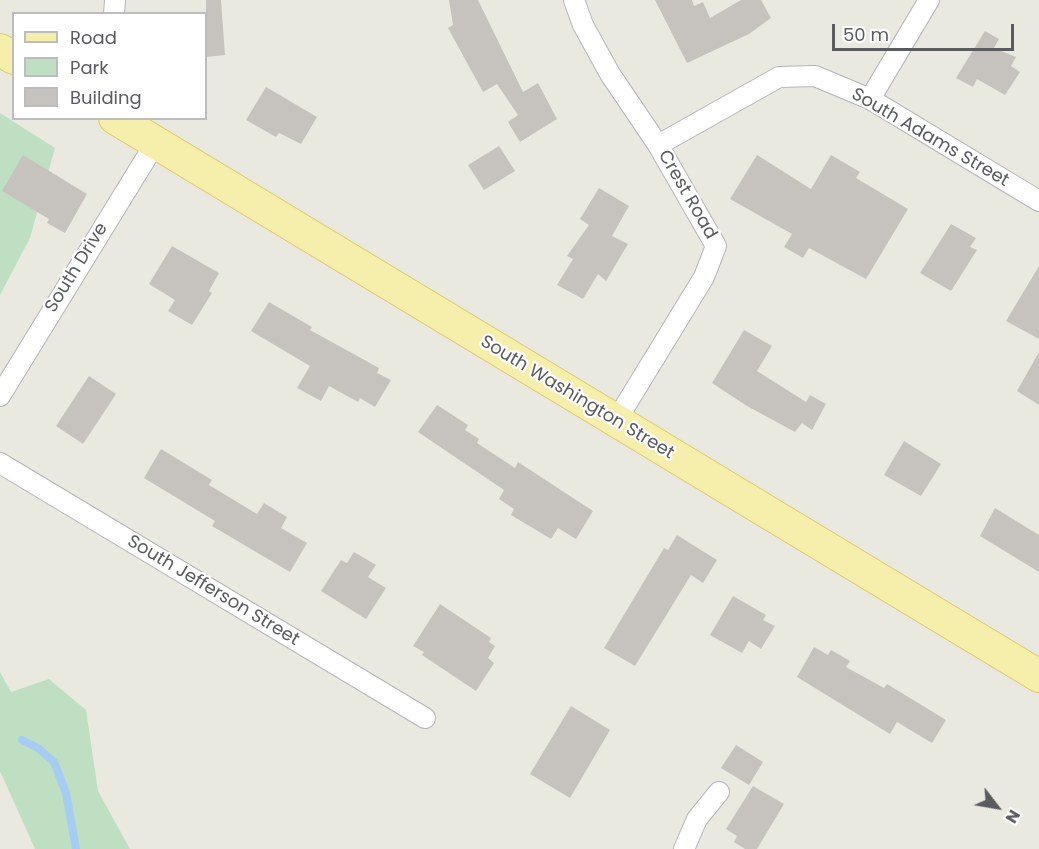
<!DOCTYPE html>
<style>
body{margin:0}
#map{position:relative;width:1039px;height:849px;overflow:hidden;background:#eae9e0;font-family:Poppins,sans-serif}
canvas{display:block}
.legend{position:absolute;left:12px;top:12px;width:195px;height:108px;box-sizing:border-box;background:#fff;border:2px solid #bdbdbf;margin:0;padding:8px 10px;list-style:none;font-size:18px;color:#595b60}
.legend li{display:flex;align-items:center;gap:12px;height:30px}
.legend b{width:30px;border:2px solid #bdbdbf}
.north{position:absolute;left:967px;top:777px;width:60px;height:60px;-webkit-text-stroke:4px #fff;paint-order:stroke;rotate:121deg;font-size:16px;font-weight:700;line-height:24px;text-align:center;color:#595b60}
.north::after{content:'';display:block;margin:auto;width:21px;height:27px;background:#595b60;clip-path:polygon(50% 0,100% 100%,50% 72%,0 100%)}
.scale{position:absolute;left:832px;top:24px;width:182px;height:27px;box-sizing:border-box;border:3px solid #595b60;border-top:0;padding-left:8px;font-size:18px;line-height:21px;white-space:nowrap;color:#595b60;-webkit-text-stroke:4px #fff;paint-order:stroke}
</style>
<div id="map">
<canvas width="1039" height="849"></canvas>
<ul class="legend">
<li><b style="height:8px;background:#f5efab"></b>Road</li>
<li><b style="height:16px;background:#bfdfc2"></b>Park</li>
<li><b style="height:16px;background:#c6c3be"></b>Building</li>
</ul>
<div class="north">N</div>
<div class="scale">50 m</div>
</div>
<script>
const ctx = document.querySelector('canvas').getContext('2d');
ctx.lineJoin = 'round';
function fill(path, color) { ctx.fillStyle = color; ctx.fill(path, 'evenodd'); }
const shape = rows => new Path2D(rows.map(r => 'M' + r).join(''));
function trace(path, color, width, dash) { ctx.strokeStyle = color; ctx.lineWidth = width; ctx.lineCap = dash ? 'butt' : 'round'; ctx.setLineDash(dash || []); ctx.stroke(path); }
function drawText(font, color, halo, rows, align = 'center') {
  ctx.font = font + ' Poppins,sans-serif'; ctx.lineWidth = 4.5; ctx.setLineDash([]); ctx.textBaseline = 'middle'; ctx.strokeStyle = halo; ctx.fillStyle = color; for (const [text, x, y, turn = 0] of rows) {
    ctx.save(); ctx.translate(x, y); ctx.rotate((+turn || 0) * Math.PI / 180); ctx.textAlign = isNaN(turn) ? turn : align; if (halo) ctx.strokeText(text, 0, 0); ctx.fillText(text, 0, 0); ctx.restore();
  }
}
const green = shape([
 [0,113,55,148,30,238,0,295],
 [0,672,11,692,49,679,86,710,98,791,130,849,35,849,0,771]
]);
const stream = shape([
 [22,740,38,748,54,762,66,793,76,849]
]);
const building = shape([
 [206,0,221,0,225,55,206,57],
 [449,0,478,0,523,92,538,83,557,119,520,142,508,122,518,115,497,84,483,92,448,28,453,25],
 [655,0,692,0,694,6,703,2,710,18,741,0,761,0,771,18,749,34,687,63],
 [985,31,999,39,994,48,1016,57,1011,66,1020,72,1005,95,977,79,973,87,956,78],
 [266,87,317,117,301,144,279,133,276,137,246,120],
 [499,146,515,171,484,190,468,165],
 [23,155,87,194,65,233,47,223,49,219,2,191],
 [757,155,811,189,831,155,860,172,856,178,908,209,866,279,809,248,803,258,784,247,792,234,730,199],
 [599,188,629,206,612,236,628,244,606,281,598,274,583,299,557,285,573,259,567,256,589,225,580,219],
 [951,224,976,238,970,247,977,250,951,291,920,273],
 [172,246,219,273,209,291,212,293,192,325,168,311,175,300,149,284],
 [1039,266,1039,339,1006,321],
 [269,302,312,327,310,330,379,368,377,373,391,380,375,407,360,398,358,402,329,386,321,401,297,388,310,366,251,331],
 [744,330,772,346,757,371,806,402,810,395,826,404,812,430,802,423,795,432,747,406,712,383],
 [1039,352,1039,405,1017,391],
 [89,376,116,394,83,444,56,426],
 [437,405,468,425,465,430,479,439,477,443,515,468,518,462,593,511,576,539,558,528,551,539,511,515,514,509,499,499,504,490,418,432],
 [904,441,941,464,921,496,884,475],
 [161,449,212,480,209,485,257,514,264,503,287,517,281,528,307,543,290,572,212,526,215,521,144,478],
 [995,508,1039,535,1039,572,980,536],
 [677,535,717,560,703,583,691,575,635,666,604,648,664,548,668,550],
 [354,552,376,565,368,577,386,588,366,619,321,591,341,560,347,563],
 [733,596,766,615,763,620,775,626,761,649,749,641,742,653,710,635],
 [440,604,491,638,489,642,495,646,488,658,494,663,476,691,422,655,424,652,413,646],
 [814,647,828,655,831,650,850,661,846,667,884,688,887,684,946,720,932,743,897,722,890,734,797,677],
 [571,706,610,730,570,798,530,774],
 [736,745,763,762,749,785,721,768],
 [753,786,784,804,757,849,745,849,734,842,737,836,726,829]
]);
const minor = shape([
 [574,0,583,25,610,74,658,145,716,246,704,277,616,421],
 [114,14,115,0],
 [870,99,929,0],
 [658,145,779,77,815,76,870,99,1039,201],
 [0,396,156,142],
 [0,463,425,718],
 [684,849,697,819,719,792]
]);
const primary = shape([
 [0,50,14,58],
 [115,118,1039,676]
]);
const streetNames = [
 ["South Adams Street",930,138,30],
 ["Crest Road",687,195,60],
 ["South Drive",77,268,-58],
 ["South Washington Street",577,398,31],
 ["South Jefferson Street",213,591,31]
];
fill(green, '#bfdfc2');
trace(stream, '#a6ccf4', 8);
fill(building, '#c6c3be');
trace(minor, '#b3b5ba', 22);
trace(primary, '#e0c764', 34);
trace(minor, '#fff', 20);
trace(primary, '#f5efab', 32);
drawText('18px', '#595b60', '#fff', streetNames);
</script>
